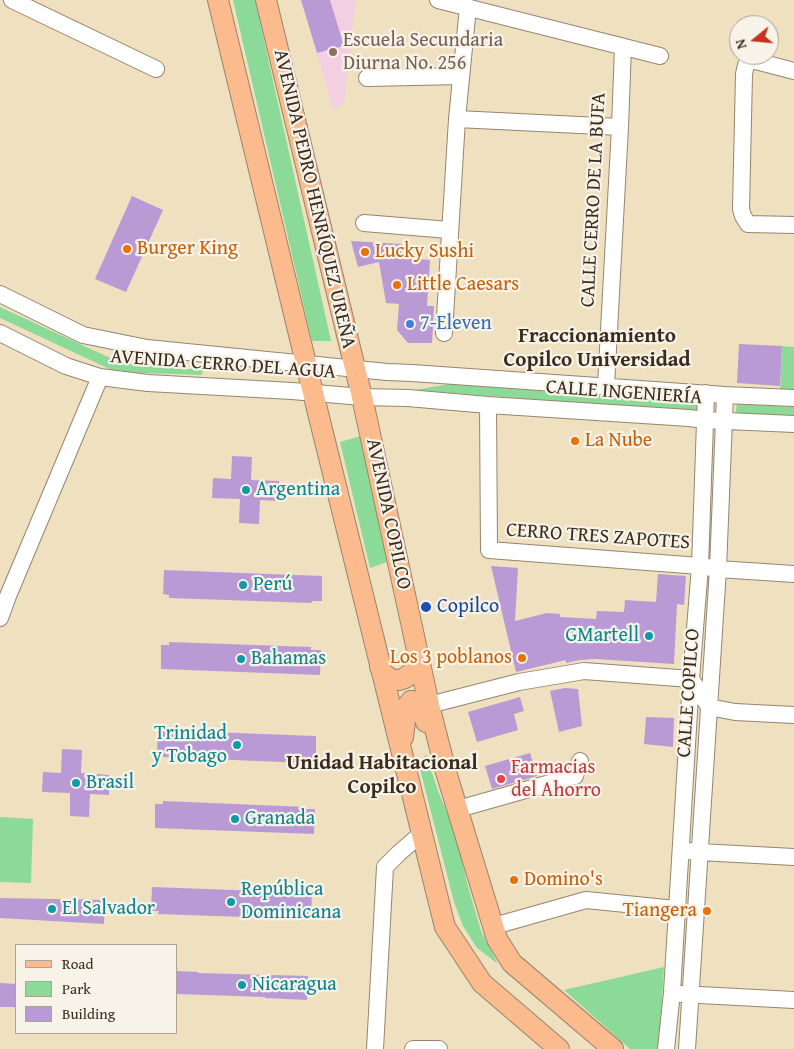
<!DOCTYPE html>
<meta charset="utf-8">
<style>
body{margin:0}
#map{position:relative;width:794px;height:1049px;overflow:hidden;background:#efe0c0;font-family:"Gentium Book Plus",serif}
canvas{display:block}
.legend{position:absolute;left:15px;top:944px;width:162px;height:90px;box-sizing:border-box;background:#f7f3e8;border:1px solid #aca397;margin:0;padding:6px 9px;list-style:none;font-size:15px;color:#3b2a1e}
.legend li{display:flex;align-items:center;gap:10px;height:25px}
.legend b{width:25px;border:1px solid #aca397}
.north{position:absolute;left:729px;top:15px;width:50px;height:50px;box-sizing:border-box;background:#f7f3e8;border:1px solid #aca397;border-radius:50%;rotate:253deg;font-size:14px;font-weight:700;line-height:20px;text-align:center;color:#3b2a1e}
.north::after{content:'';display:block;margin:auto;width:18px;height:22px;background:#c8321e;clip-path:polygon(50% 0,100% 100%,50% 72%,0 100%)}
</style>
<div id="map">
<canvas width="794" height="1049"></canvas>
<ul class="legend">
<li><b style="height:6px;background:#fbbb8d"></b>Road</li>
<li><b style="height:14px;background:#8cda98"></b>Park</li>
<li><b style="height:14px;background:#b99ad5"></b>Building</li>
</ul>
<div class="north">N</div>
</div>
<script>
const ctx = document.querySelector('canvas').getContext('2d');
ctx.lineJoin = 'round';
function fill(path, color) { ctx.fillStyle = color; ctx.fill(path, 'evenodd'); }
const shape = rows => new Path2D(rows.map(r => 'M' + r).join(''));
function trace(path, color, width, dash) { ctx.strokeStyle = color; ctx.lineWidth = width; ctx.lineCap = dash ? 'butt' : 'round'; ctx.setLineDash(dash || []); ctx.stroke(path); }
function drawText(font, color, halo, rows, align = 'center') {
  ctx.font = font + ' "Gentium Book Plus",serif'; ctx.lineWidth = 4.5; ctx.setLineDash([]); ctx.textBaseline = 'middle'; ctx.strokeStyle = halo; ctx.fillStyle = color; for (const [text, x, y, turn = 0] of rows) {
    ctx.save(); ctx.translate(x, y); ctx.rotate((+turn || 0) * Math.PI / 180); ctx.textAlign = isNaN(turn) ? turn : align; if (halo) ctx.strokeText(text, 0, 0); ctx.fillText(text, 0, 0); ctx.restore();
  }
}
const built = shape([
 [302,0,356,0,344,103,333,110]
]);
const green = shape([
 [233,0,255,0,331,341,312,341],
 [0,307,121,363,203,370,202,375,116,372,0,318],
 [782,346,794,347,794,393,780,393],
 [450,384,697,403,697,412,414,390],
 [737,404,794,407,794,418,735,415],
 [361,436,387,562,370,568,340,442],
 [426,754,438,791,456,834,467,883,481,931,498,964,477,948,463,926,454,902,419,765],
 [0,817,33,819,31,883,0,882],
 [664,967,659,1049,630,1049,564,990]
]);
const building = shape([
 [301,0,330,0,344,46,317,53],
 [132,196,163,210,126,292,95,279],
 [351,241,402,244,402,258,430,260,427,306,434,306,432,343,408,343,397,330,399,304,386,303,379,262,358,267],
 [739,344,782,346,780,386,737,383],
 [232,456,252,457,251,480,279,481,279,501,260,500,259,524,239,523,240,499,212,498,213,478,231,479],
 [491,566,518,568,515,621,547,613,560,614,560,617,596,619,597,611,624,612,625,600,656,602,658,574,686,576,684,605,677,604,674,664,595,659,580,660,566,663,566,660,516,672],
 [164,570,322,576,322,601,312,601,311,603,169,598,169,595,163,594],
 [169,642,311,647,311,650,321,650,320,675,161,669,161,645,169,645],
 [565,688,578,689,582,726,559,732,550,691],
 [520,697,524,711,514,714,518,730,477,742,468,712],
 [646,717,674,718,673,747,644,744],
 [158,730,316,736,316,760,306,760,305,763,163,757,163,754,157,754],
 [62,749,82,750,81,773,109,775,109,795,90,794,89,817,70,816,70,793,42,792,43,772,61,773],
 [530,753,537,776,492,789,485,766],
 [163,801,305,807,305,809,315,809,314,834,155,828,155,804,163,804],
 [152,887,312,893,311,917,301,917,301,919,158,914,159,911,151,911],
 [0,898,105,900,104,924,0,918],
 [176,971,198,972,198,973,308,976,307,1000,265,998,265,997,176,994],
 [0,983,16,984,16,1007,0,1007]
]);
const minor = shape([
 [12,0,156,69],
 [438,0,660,56],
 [794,71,752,60,746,65,744,74,741,209,743,216,748,224,794,225],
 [367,78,460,76],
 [457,119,620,127],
 [364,223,449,230],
 [0,294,83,335,147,348,387,372,412,373,725,395,794,398],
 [0,333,66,366,100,377,148,383,292,391,362,397,408,398,488,405,689,418,705,420,794,424],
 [444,333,457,119,468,7],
 [606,386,620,127,623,47],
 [488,405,489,550,700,566,718,569,794,574],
 [0,618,8,596,100,377],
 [429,705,519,682,584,671,691,679,709,707,735,712,794,715],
 [458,809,575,776,580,761],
 [688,851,699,852,794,857],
 [494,926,586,900,676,909],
 [681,994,794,1000],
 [375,1049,385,867,399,853,421,834],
 [413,1049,439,1049],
 [666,1049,672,992,691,679,700,566,706,393],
 [687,1049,718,569,725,395]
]);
const major = shape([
 [218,0,318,413,445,927,482,983,559,1049],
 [266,0,362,397,429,705,446,772,497,939,512,963,613,1049],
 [380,667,383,673,388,677,393,680,399,680,405,678,414,671,416,666,417,653],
 [403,737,407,706,411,701,418,702,420,704,426,722]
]);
const markers = [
 [333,52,5,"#8d6e63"],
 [127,249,5,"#e8710a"],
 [365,252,5,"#e8710a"],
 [397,285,5,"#e8710a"],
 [410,324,5,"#3f7fe0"],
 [575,441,5,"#e8710a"],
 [246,490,5,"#0f9aa8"],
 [243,585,5,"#0f9aa8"],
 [426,607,6,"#1a4fb4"],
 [649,636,5,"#0f9aa8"],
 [522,658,5,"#e8710a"],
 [241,659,5,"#0f9aa8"],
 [237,745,5,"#0f9aa8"],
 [501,779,5,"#e0444e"],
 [76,783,5,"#0f9aa8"],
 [235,819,5,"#0f9aa8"],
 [514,880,5,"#e8710a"],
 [231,902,5,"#0f9aa8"],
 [52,909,5,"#0f9aa8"],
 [707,911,5,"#e8710a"],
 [242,985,5,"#0f9aa8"]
];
const educationNames = [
 ["Escuela Secundaria",343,41],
 ["Diurna No. 256",343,64]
];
const streetNames = [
 ["AVENIDA PEDRO HENRÍQUEZ UREÑA",314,199,77],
 ["CALLE CERRO DE LA BUFA",594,200,-87],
 ["AVENIDA CERRO DEL AGUA",223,365,4],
 ["CALLE INGENIERÍA",624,393,4],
 ["AVENIDA COPILCO",388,514,78],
 ["CERRO TRES ZAPOTES",598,537,4],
 ["CALLE COPILCO",689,693,-86]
];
const foodNames = [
 ["Burger King",137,249],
 ["Lucky Sushi",375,252],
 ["Little Caesars",407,285],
 ["La Nube",585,441],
 ["Los 3 poblanos",512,658,"right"],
 ["Domino's",524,880],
 ["Tiangera",697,911,"right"]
];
const shopNames = [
 ["7-Eleven",420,324]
];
const cultureNames = [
 ["Argentina",256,490],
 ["Perú",253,585],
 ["GMartell",639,636,"right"],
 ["Bahamas",251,659],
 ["Trinidad",227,734,"right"],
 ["y Tobago",227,757,"right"],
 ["Brasil",86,783],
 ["Granada",245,819],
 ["República",241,890],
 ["Dominicana",241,913],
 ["El Salvador",62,909],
 ["Nicaragua",252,985]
];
const transitNames = [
 ["Copilco",437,607]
];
const healthNames = [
 ["Farmacias",511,768],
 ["del Ahorro",511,791]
];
const neighbourhoodNames = [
 ["Fraccionamiento",597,337],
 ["Copilco Universidad",597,361],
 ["Unidad Habitacional",382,764],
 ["Copilco",382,788]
];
fill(built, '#f2d0e2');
fill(green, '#8cda98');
fill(building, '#b99ad5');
trace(minor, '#95856f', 18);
trace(major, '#95856f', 22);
trace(minor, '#fff', 16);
trace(major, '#fbbb8d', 20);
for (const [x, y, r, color] of markers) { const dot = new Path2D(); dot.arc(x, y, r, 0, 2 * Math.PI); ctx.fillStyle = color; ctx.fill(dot); trace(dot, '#f7f3e8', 2); }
drawText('20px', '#785e54', '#f7f3e8', educationNames, 'left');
drawText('20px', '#3b2a1e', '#f7f3e8', streetNames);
drawText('20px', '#c56008', '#f7f3e8', foodNames, 'left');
drawText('20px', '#366cbe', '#f7f3e8', shopNames, 'left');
drawText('20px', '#0d838f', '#f7f3e8', cultureNames, 'left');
drawText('20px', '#164399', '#f7f3e8', transitNames, 'left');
drawText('20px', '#be3a42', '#f7f3e8', healthNames, 'left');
drawText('bold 21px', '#3b2a1e', '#f7f3e8', neighbourhoodNames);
</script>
